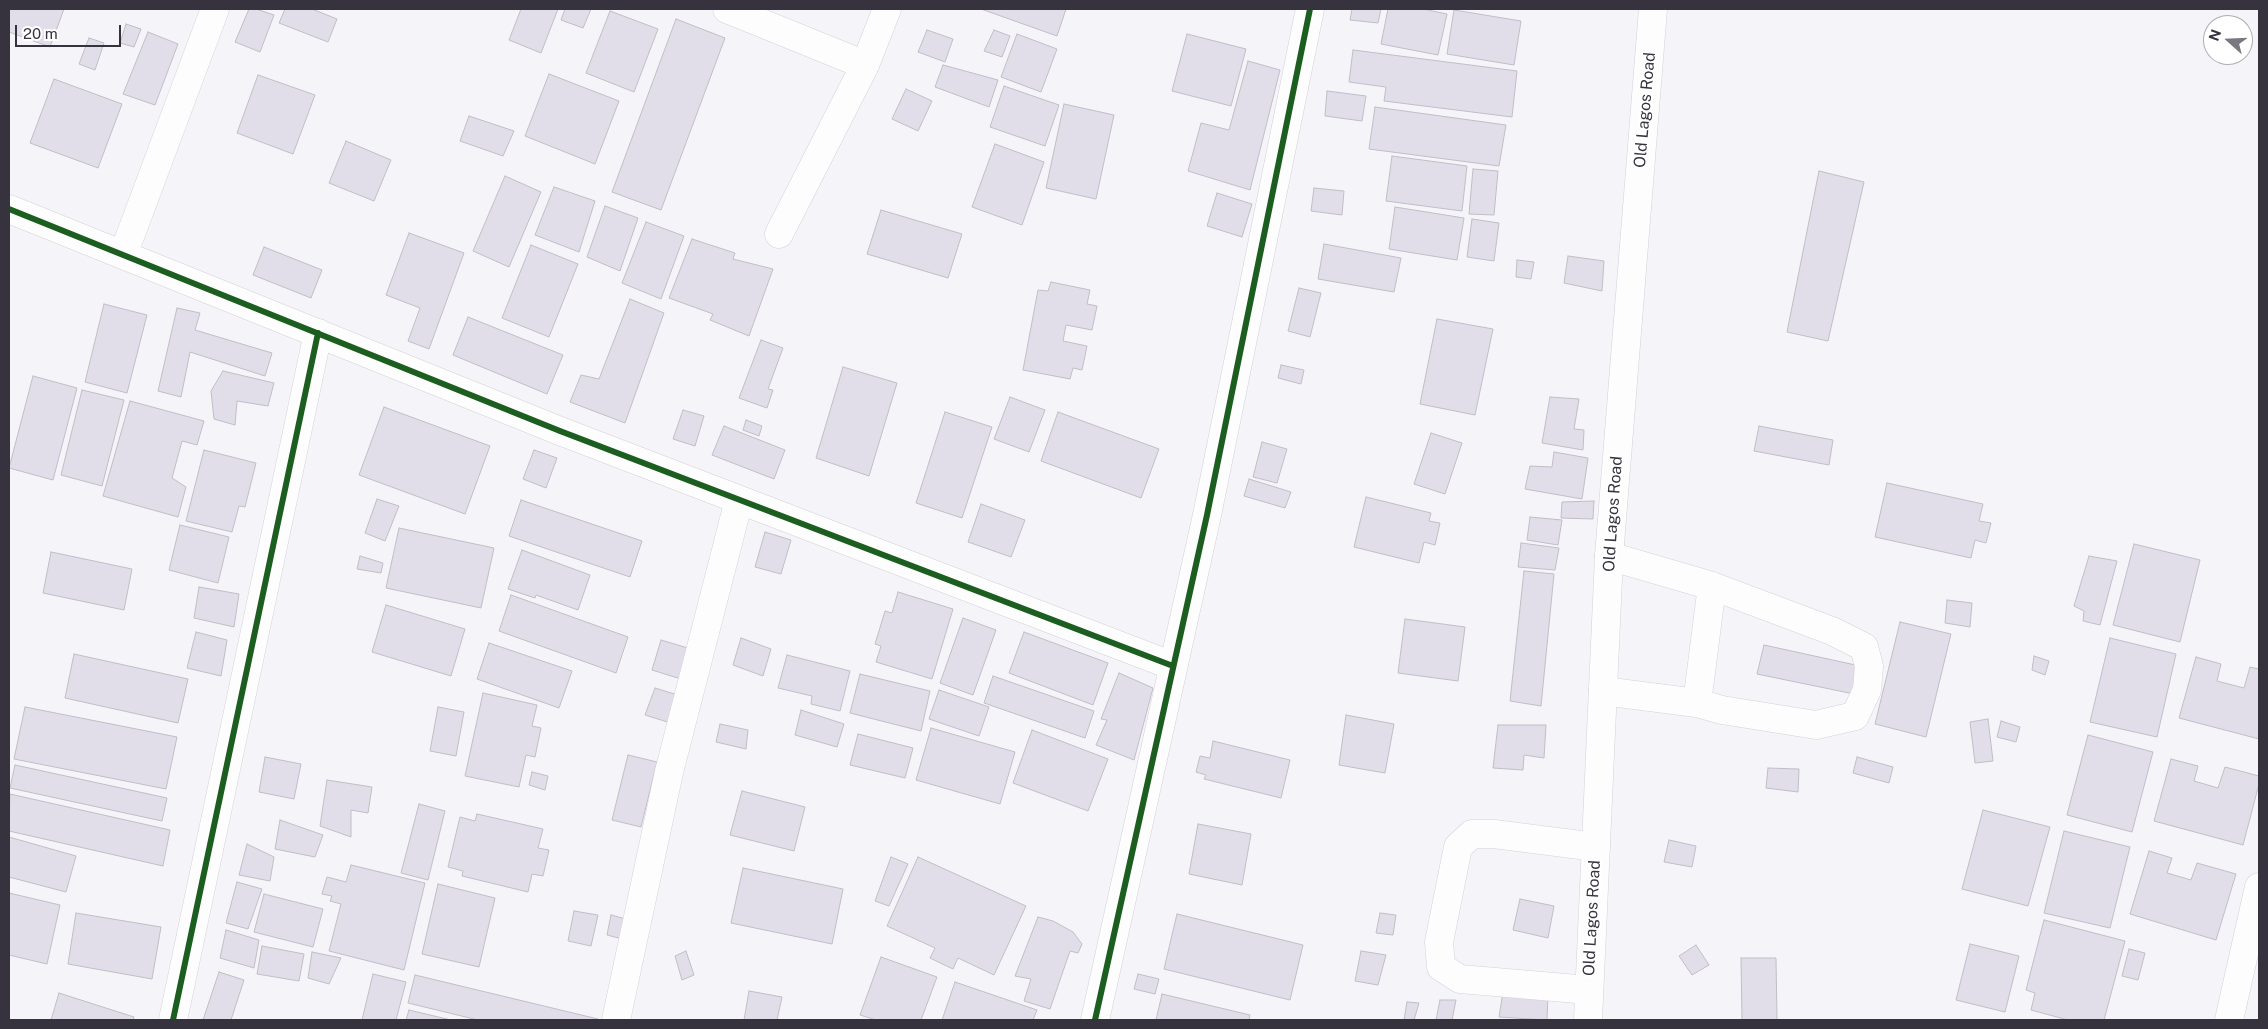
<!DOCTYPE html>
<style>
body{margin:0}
#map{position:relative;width:2268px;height:1029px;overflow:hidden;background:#f5f4f9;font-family:"Public Sans",sans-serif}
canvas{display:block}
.frame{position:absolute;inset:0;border:10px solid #36333e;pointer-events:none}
.north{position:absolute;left:2203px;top:15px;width:50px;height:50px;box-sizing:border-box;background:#fff;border:1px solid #afadb2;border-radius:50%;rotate:290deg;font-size:14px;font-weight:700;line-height:20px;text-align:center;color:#36333e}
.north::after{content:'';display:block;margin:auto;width:18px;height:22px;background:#79777f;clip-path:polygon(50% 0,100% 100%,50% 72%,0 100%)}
.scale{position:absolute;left:15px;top:25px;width:106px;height:22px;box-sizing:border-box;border:2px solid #36333e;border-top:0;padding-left:6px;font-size:15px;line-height:18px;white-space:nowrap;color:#36333e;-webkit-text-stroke:4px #fff;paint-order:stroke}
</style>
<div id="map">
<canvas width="2268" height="1029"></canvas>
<div class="frame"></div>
<div class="north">N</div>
<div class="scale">20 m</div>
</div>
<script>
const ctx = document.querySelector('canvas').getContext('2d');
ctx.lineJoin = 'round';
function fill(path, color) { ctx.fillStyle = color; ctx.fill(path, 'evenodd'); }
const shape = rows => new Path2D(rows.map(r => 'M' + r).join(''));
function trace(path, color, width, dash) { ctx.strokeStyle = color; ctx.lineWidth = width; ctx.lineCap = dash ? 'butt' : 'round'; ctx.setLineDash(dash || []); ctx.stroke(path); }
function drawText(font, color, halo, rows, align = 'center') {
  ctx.font = font + ' "Public Sans",sans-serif'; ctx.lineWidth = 4.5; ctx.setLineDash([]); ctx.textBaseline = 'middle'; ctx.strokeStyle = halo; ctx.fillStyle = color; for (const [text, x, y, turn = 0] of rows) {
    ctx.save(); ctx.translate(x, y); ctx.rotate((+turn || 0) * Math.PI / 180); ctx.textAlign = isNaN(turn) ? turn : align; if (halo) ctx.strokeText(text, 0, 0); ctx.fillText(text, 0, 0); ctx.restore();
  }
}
const building = shape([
 [9,9,64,9,50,47,9,32,9,9],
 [249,9,256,9,274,15,260,52,235,42,249,9],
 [285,9,312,9,337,19,328,42,279,23,285,9],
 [521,9,558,9,541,53,509,40,521,9],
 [565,9,591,9,583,28,561,20,565,9],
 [981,9,1066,9,1057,36,981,9],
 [1352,9,1381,9,1378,23,1350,20,1352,9],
 [1388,9,1423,9,1447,14,1438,55,1381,44,1388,9],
 [1454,10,1521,21,1514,65,1447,54,1454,10],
 [610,11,658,29,634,92,586,73,610,11],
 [676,19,725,38,661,210,612,192,676,19],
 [126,24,141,29,134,47,120,43,126,24],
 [927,30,953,39,945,62,918,52,927,30],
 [994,30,1010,36,1002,57,984,51,994,30],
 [148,32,178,44,155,105,123,94,148,32],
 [1017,34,1057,49,1041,92,1001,77,1017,34],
 [1187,34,1246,49,1231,106,1172,91,1187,34],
 [89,38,104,43,95,70,79,64,89,38],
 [1353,50,1517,71,1512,117,1384,101,1386,87,1349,82,1353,50],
 [1248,61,1280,70,1250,190,1188,171,1201,123,1229,130,1248,61],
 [943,65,998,80,989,107,935,87,943,65],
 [549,74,619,101,595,164,525,136,549,74],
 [258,75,315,95,293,154,237,133,258,75],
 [54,79,122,104,98,168,30,143,54,79],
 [1004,86,1059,105,1045,146,990,127,1004,86],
 [906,89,932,101,918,131,892,119,906,89],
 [1327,91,1366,96,1362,121,1325,116,1327,91],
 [1064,104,1114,115,1096,199,1046,188,1064,104],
 [1375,107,1506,125,1499,166,1369,149,1375,107],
 [469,116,514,131,503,156,460,141,469,116],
 [346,141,391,160,374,201,329,183,346,141],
 [995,144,1044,162,1022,225,972,207,995,144],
 [1392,156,1467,166,1462,211,1386,201,1392,156],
 [1473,169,1498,171,1494,215,1469,214,1473,169],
 [1819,171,1864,182,1828,341,1787,332,1819,171],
 [505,176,541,192,509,267,473,251,505,176],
 [554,187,595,201,579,252,535,235,554,187],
 [1314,188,1344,191,1342,215,1311,211,1314,188],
 [1217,193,1252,204,1242,237,1207,226,1217,193],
 [605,206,638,218,620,271,587,257,605,206],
 [1395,207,1464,218,1457,260,1389,249,1395,207],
 [881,210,962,234,948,278,867,254,881,210],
 [1472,219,1499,223,1494,261,1467,257,1472,219],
 [646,222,684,236,661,299,622,283,646,222],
 [409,233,464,253,429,349,408,341,420,308,386,295,409,233],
 [692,239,735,253,733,259,773,269,749,336,710,320,713,314,669,298,692,239],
 [1324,244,1401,258,1394,292,1318,279,1324,244],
 [531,245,578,264,549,337,502,318,531,245],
 [264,247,322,270,311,298,253,275,264,247],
 [1568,256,1604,261,1602,291,1564,283,1568,256],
 [1517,260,1534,262,1531,279,1516,277,1517,260],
 [1051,282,1090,290,1087,304,1097,306,1092,330,1066,325,1063,341,1087,346,1082,370,1073,368,1070,379,1023,370,1038,290,1048,291,1051,282],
 [1299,288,1321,293,1310,337,1288,331,1299,288],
 [630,299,664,313,625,423,570,402,581,375,599,379,630,299],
 [104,304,147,315,127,393,85,382,104,304],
 [177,308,200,313,195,330,272,353,265,376,190,352,181,397,158,391,177,308],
 [468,317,563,355,547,394,453,355,468,317],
 [1437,319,1493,329,1475,415,1420,404,1437,319],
 [761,340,783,348,768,389,773,390,767,408,739,398,761,340],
 [1281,365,1304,370,1301,384,1278,378,1281,365],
 [843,367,897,383,869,476,816,458,843,367],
 [223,371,274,383,268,406,237,401,235,425,214,419,211,391,223,371],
 [33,376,77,388,53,480,9,468,33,376],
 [82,390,124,400,102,486,61,475,82,390],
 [1010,397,1045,410,1029,452,994,439,1010,397],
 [1550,397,1579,399,1574,429,1584,430,1583,450,1542,443,1550,397],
 [130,401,204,421,197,445,182,441,172,478,186,487,178,517,103,496,130,401],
 [384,407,490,446,465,514,359,475,384,407],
 [683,410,704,416,695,446,673,439,683,410],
 [945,412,992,427,962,518,916,503,945,412],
 [1058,412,1159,449,1141,498,1041,461,1058,412],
 [746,420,762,426,759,436,743,430,746,420],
 [724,426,785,450,774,479,712,455,724,426],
 [1759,426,1833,440,1829,465,1754,451,1759,426],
 [1431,433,1462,443,1445,494,1414,484,1431,433],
 [1262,442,1287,449,1277,483,1253,477,1262,442],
 [204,450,256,463,245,507,239,506,232,532,186,521,204,450],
 [534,450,557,458,546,488,523,479,534,450],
 [1554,452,1588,458,1582,499,1525,489,1530,466,1552,467,1554,452],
 [1249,479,1291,492,1285,508,1244,496,1249,479],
 [1887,483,1983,504,1979,521,1991,523,1986,543,1975,540,1971,558,1875,537,1887,483],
 [1366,497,1431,513,1429,521,1440,523,1435,545,1424,542,1419,563,1354,547,1366,497],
 [377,499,399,506,385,541,365,533,377,499],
 [521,500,642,541,630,577,509,536,521,500],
 [1594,501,1593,519,1561,518,1562,502,1594,501],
 [981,504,1025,520,1011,557,968,542,981,504],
 [1530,517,1562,520,1558,545,1527,540,1530,517],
 [180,525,229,537,218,583,169,570,180,525],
 [399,528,494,548,481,608,386,588,399,528],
 [765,532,791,540,781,574,755,567,765,532],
 [1521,543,1559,548,1555,570,1518,567,1521,543],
 [2134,544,2200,560,2180,642,2113,625,2134,544],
 [522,550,590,575,578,610,536,595,535,598,508,589,522,550],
 [51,552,132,569,124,610,43,593,51,552],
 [360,556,383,563,381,573,357,569,360,556],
 [2089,556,2117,561,2100,625,2083,621,2084,611,2074,606,2089,556],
 [1524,571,1554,574,1541,706,1510,701,1524,571],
 [199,587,239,594,234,627,194,618,199,587],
 [898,592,953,609,932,679,876,662,881,646,875,644,885,611,892,613,898,592],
 [511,595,628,637,616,673,499,631,511,595],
 [1947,600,1972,603,1970,627,1945,623,1947,600],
 [386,605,465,629,451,676,372,652,386,605],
 [963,618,996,630,973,695,940,683,963,618],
 [1405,619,1465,627,1458,681,1398,673,1405,619],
 [1900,622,1951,634,1926,737,1875,724,1900,622],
 [196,632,227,640,221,676,187,668,196,632],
 [1024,632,1108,663,1093,705,1009,673,1024,632],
 [741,638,771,649,763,676,733,665,741,638],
 [2110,638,2176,654,2157,737,2090,722,2110,638],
 [661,640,691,649,684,680,652,670,661,640],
 [489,643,572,671,559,708,477,679,489,643],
 [1764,645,1860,666,1854,694,1757,674,1764,645],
 [74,654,188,679,178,723,65,698,74,654],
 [787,655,850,671,840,711,811,704,812,696,778,688,787,655],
 [2034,656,2049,661,2045,675,2032,670,2034,656],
 [2196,657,2221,664,2217,681,2244,688,2250,667,2259,669,2259,739,2179,718,2196,657],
 [1119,673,1153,688,1134,760,1096,745,1107,720,1101,719,1119,673],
 [860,674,930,691,921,731,850,713,860,674],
 [993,676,1094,711,1085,738,984,703,993,676],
 [655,688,681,696,674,724,645,715,655,688],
 [939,690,989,707,979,736,929,719,939,690],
 [483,693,537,705,532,726,541,728,535,757,526,755,519,787,465,776,483,693],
 [25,707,177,737,166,789,14,759,25,707],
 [438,707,464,712,456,756,430,751,438,707],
 [801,710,844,724,837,747,795,735,801,710],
 [1346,715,1394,724,1385,773,1339,765,1346,715],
 [1988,719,1993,761,1975,763,1970,722,1988,719],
 [2001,721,2020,727,2016,742,1997,737,2001,721],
 [720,724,748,730,746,749,716,742,720,724],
 [1498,725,1546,725,1544,758,1524,755,1523,770,1493,768,1498,725],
 [931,728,1015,752,1000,804,916,780,931,728],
 [1032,730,1108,759,1088,811,1013,783,1032,730],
 [858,734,913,748,905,778,850,765,858,734],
 [2088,735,2153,752,2132,832,2067,815,2088,735],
 [1213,741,1290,760,1281,798,1204,779,1206,775,1196,772,1200,756,1210,758,1213,741],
 [628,755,657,762,641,827,612,820,628,755],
 [265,757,301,764,294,799,259,792,265,757],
 [1857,757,1893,767,1889,783,1853,773,1857,757],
 [2171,759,2198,766,2194,781,2218,788,2225,767,2259,776,2259,784,2243,845,2154,821,2171,759],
 [15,765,167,798,162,821,10,788,15,765],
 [1768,768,1799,769,1798,792,1766,788,1768,768],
 [532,772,548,776,545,790,529,785,532,772],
 [327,780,372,787,368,813,351,810,351,837,320,826,327,780],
 [742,791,805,807,794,851,730,835,742,791],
 [10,794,170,830,163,866,9,831,10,794],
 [419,804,445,811,428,880,401,873,419,804],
 [1983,810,2050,827,2028,906,1962,889,1983,810],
 [477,814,543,829,538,848,549,850,543,876,532,874,528,892,462,876,463,871,448,867,460,817,475,821,477,814],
 [280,820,323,835,315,857,275,849,280,820],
 [1198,824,1251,834,1242,885,1189,874,1198,824],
 [2064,831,2130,847,2110,928,2044,913,2064,831],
 [9,837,76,856,66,892,9,877,9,837],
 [1669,840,1696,846,1692,867,1664,862,1669,840],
 [247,844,274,857,270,881,239,875,247,844],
 [2149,851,2172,858,2167,873,2191,880,2197,863,2236,874,2216,940,2130,914,2149,851],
 [891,857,908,864,889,906,875,901,891,857],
 [918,857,1026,906,994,975,958,958,953,969,930,958,935,948,887,926,918,857],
 [351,865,425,883,404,970,329,951,341,904,330,901,332,896,322,894,327,877,346,882,351,865],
 [743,868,843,889,832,944,731,923,743,868],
 [237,882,262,889,248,929,226,923,237,882],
 [438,884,495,898,479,967,422,954,438,884],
 [9,893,60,905,47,964,9,955,9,893],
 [264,894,323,909,313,947,254,932,264,894],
 [1520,899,1554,906,1548,938,1513,930,1520,899],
 [574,911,598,915,591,946,568,941,574,911],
 [76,913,161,927,152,979,68,964,76,913],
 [1380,913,1396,915,1393,935,1376,933,1380,913],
 [1177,914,1303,945,1290,1000,1164,969,1177,914],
 [611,915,634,921,630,941,607,935,611,915],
 [1038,917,1053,921,1073,932,1082,944,1078,953,1070,951,1050,1009,1024,1001,1031,979,1015,976,1038,917],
 [2044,920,2125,941,2104,1020,2068,1020,2031,1010,2035,993,2026,990,2044,920],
 [226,930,259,940,254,968,220,958,226,930],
 [1970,944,2019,956,2005,1012,1956,1000,1970,944],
 [1696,945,1709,965,1692,975,1679,956,1696,945],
 [262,946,304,954,299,981,257,974,262,946],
 [2129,949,2145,953,2138,980,2122,976,2129,949],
 [686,951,694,975,682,980,675,956,686,951],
 [1361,951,1386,955,1378,985,1355,981,1361,951],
 [312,952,341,958,329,984,308,978,312,952],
 [881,957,937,977,921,1020,876,1020,860,1015,881,957],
 [1741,958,1776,958,1777,1020,1742,1020,1741,958],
 [219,972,244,980,231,1020,203,1020,219,972],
 [373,974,406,982,396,1020,362,1020,373,974],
 [1138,974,1159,979,1155,994,1134,989,1138,974],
 [415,975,598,1019,597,1020,478,1020,408,1003,415,975],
 [955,982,1037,1010,1033,1020,942,1020,955,982],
 [749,991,782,997,777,1020,744,1020,749,991],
 [1503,992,1548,996,1547,1020,1499,1017,1503,992],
 [59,993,134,1017,133,1020,51,1020,59,993],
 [1162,994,1250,1015,1249,1020,1156,1020,1162,994],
 [1440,1000,1456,1000,1452,1020,1436,1020,1440,1000],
 [1407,1002,1419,1003,1414,1020,1404,1020,1407,1002],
 [409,1010,451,1020,406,1020,409,1010]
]);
const minor = shape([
 [727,9,865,65],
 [9,209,560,431,1173,666],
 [779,234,865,65,887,9],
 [123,255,215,9],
 [1603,691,1697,703,1722,710,1816,725,1855,716,1867,690,1869,666,1864,647,1832,631,1712,586,1609,556],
 [1697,703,1712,586],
 [1589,990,1460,979,1441,967,1439,942,1458,847,1472,834,1494,834,1596,847],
 [173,1020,318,333],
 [616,1020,669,772,739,500],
 [1095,1020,1207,515,1310,9],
 [2229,1020,2259,887]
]);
const major = shape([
 [1588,1020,1609,556,1653,9]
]);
const cycleway = shape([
 [9,209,560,431,1173,666],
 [173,1020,318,333],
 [1095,1020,1207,515,1310,9]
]);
const streetNames = [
 ["Old Lagos Road",1645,110,-85],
 ["Old Lagos Road",1613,514,-86],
 ["Old Lagos Road",1592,918,-87]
];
fill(building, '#e1deea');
trace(building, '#c0bec5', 1);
trace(minor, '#d3d1d9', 29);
trace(major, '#d3d1d9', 29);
trace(minor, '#fefdfe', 28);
trace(major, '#fefdfe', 28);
trace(cycleway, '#1b5e20', 6);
drawText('16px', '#36333e', '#fff', streetNames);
</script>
